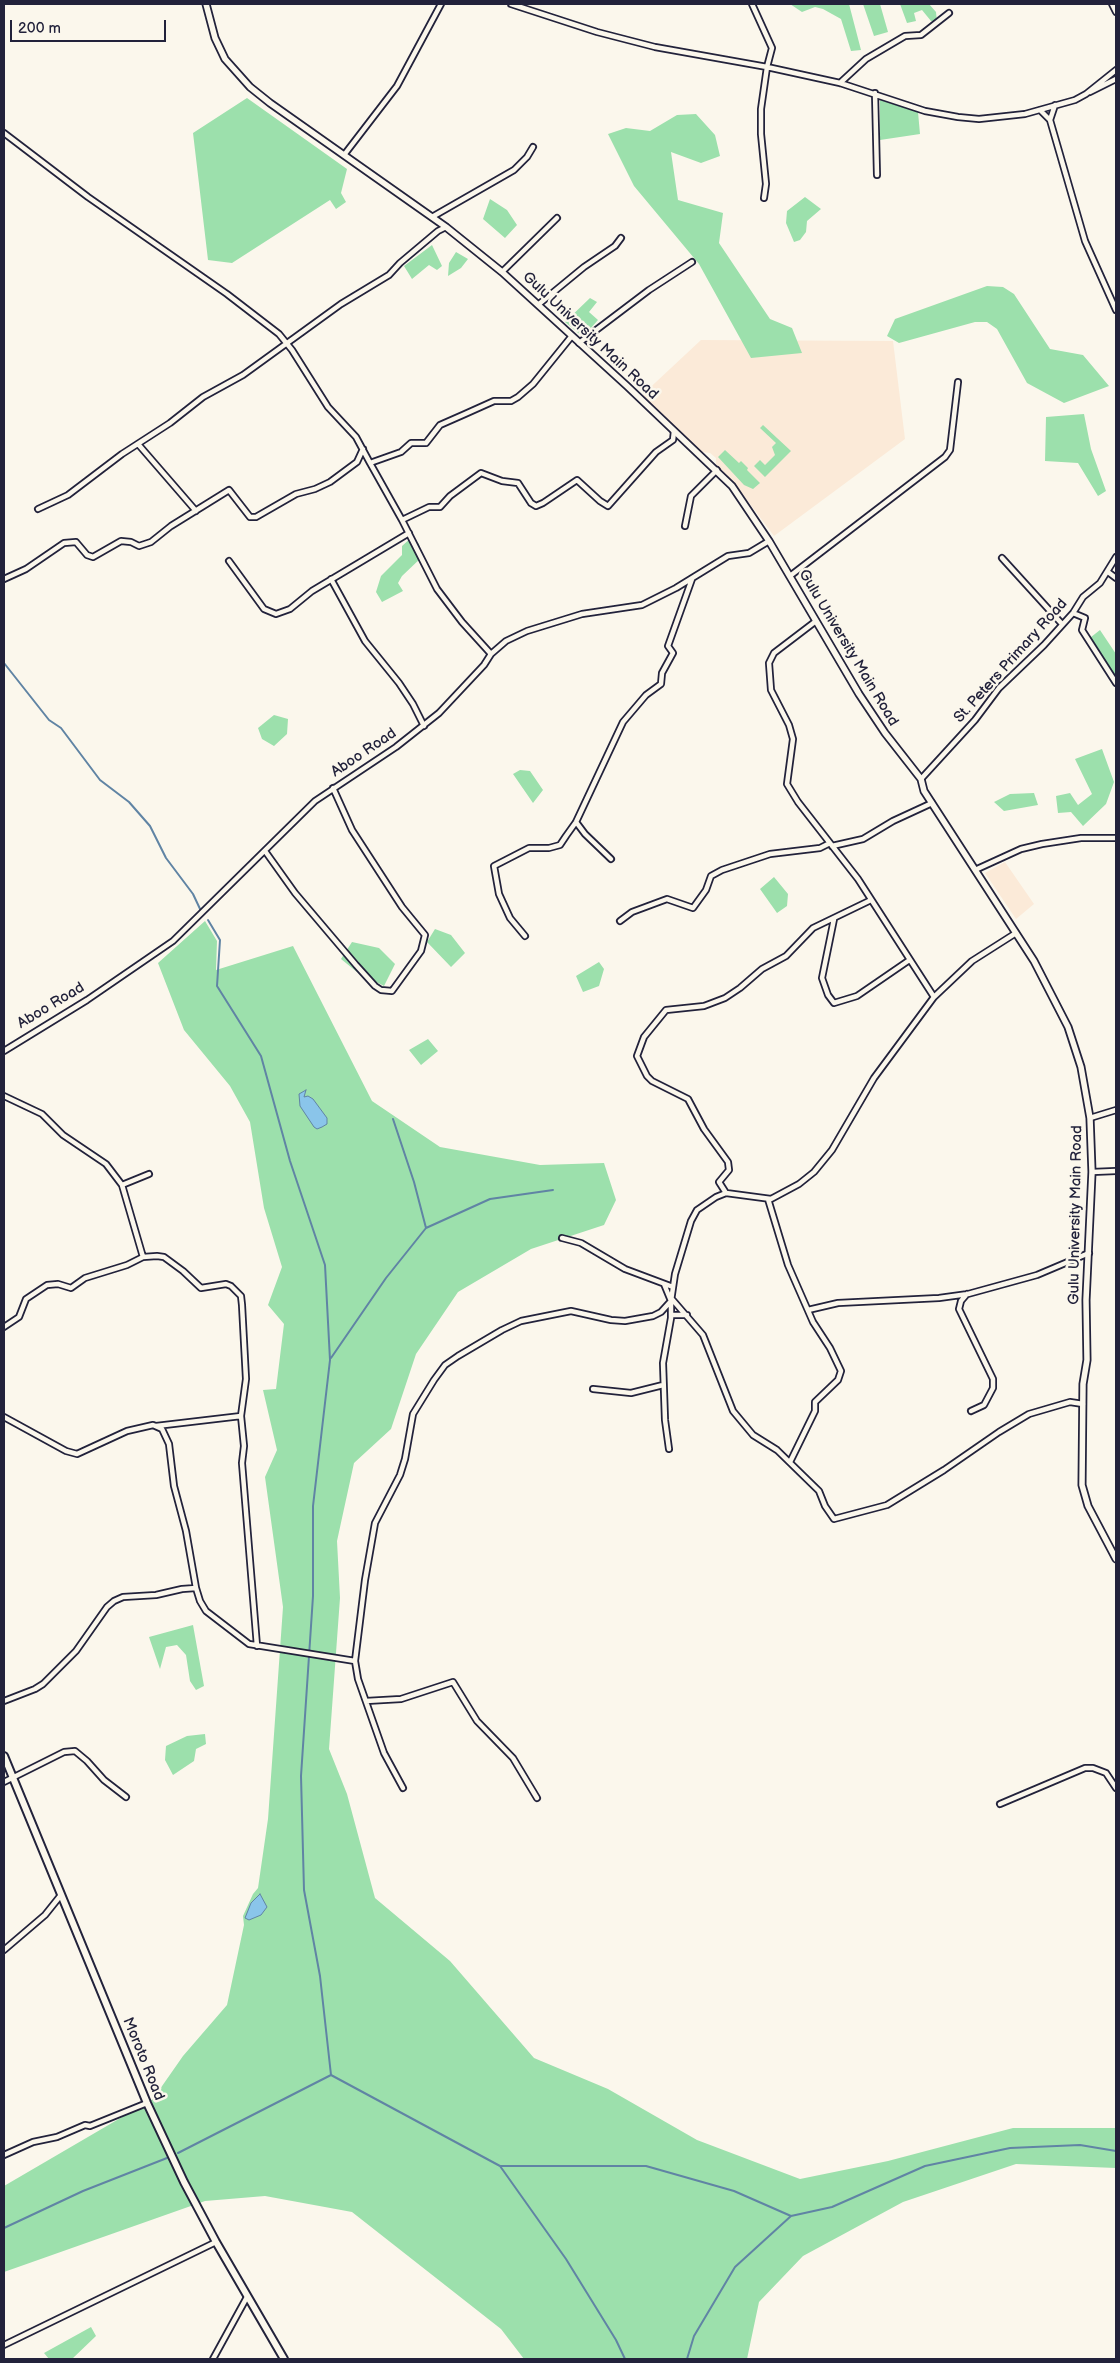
<!DOCTYPE html>
<style>
body{margin:0}
#map{position:relative;width:1120px;height:2363px;overflow:hidden;background:#fbf7ec;font-family:"Balsamiq Sans",sans-serif}
canvas{display:block}
.frame{position:absolute;inset:0;border:5px solid #22223b;pointer-events:none}
.scale{position:absolute;left:10px;top:20px;width:156px;height:22px;box-sizing:border-box;border:2px solid #22223b;border-top:0;padding-left:6px;font-size:15px;line-height:18px;white-space:nowrap;color:#22223b;-webkit-text-stroke:4px #fbf7ec;paint-order:stroke}
</style>
<div id="map">
<canvas width="1120" height="2363"></canvas>
<div class="frame"></div>
<div class="scale">200 m</div>
</div>
<script>
const ctx = document.querySelector('canvas').getContext('2d');
ctx.lineJoin = 'round';
function fill(path, color) { ctx.fillStyle = color; ctx.fill(path, 'evenodd'); }
const shape = rows => new Path2D(rows.map(r => 'M' + r).join(''));
function trace(path, color, width, dash) { ctx.strokeStyle = color; ctx.lineWidth = width; ctx.lineCap = dash ? 'butt' : 'round'; ctx.setLineDash(dash || []); ctx.stroke(path); }
function drawText(font, color, halo, rows, align = 'center') {
  ctx.font = font + ' "Balsamiq Sans",sans-serif'; ctx.lineWidth = 5; ctx.setLineDash([]); ctx.textBaseline = 'middle'; ctx.strokeStyle = halo; ctx.fillStyle = color; for (const [text, x, y, turn = 0] of rows) {
    ctx.save(); ctx.translate(x, y); ctx.rotate((+turn || 0) * Math.PI / 180); ctx.textAlign = isNaN(turn) ? turn : align; if (halo) ctx.strokeText(text, 0, 0); ctx.fillText(text, 0, 0); ctx.restore();
  }
}
const built = shape([
 [701,340,893,341,905,439,774,536,738,488,716,465,716,458,710,453,702,452,641,396],
 [1005,862,1034,904,1016,919,985,873]
]);
const green = shape([
 [790,4,849,4,861,50,851,51,841,19,823,9,815,7,802,12],
 [863,4,880,4,888,32,874,36],
 [900,4,929,4,936,12,937,22,931,21,922,10,914,13,916,21,907,23],
 [247,98,347,169,341,193,346,202,336,209,330,200,232,263,208,260,193,133],
 [880,100,918,112,920,134,880,140],
 [696,114,715,135,720,156,701,163,671,152,678,200,723,213,719,243,770,319,792,328,802,353,751,358,699,264,634,186,608,134,626,128,650,131,677,115],
 [805,197,821,209,807,221,806,232,800,240,794,242,786,223,787,211],
 [490,199,507,210,517,225,505,238,483,219],
 [432,245,442,266,437,270,429,265,412,279,404,266],
 [456,252,468,259,461,268,448,276,449,263],
 [987,286,1003,287,1014,294,1050,349,1083,355,1109,386,1064,403,1027,383,997,329,987,322,975,322,899,343,887,336,895,319],
 [590,298,597,302,589,312,598,320,583,337,565,322],
 [1084,414,1091,449,1106,491,1098,496,1078,463,1045,461,1046,417],
 [763,425,791,451,765,477,754,466,760,460,765,465,775,455,772,447,776,443,760,428],
 [725,450,739,463,741,461,748,468,747,470,760,483,753,489,744,485,718,457],
 [412,537,419,544,422,557,402,576,398,583,403,591,382,602,376,592,381,576,402,555,402,546],
 [1100,630,1116,654,1116,674,1110,678,1086,641],
 [274,715,288,719,287,734,274,746,262,739,258,728],
 [1102,749,1114,782,1106,804,1083,826,1071,812,1058,813,1056,796,1070,793,1078,805,1092,794,1075,759],
 [520,770,530,771,543,790,533,803,513,774],
 [1034,793,1038,805,1004,811,994,802,1010,794],
 [774,877,788,894,787,906,777,913,760,889],
 [205,921,217,941,216,970,293,946,372,1101,440,1147,540,1165,604,1163,616,1200,604,1225,531,1249,458,1292,416,1354,391,1429,354,1463,337,1541,340,1598,329,1749,347,1794,375,1898,450,1961,534,2058,608,2089,697,2140,800,2179,888,2161,1013,2128,1116,2128,1116,2168,1016,2164,903,2202,803,2256,759,2302,747,2359,524,2359,501,2329,352,2212,265,2196,205,2201,4,2272,4,2186,153,2099,183,2056,227,2005,244,1925,243,1916,253,1894,258,1888,268,1819,283,1607,265,1477,277,1450,263,1390,276,1389,284,1324,268,1305,282,1267,264,1208,250,1122,230,1086,184,1030,158,963],
 [435,929,451,935,465,953,451,967,427,942],
 [352,942,379,948,395,964,384,986,357,972,341,959],
 [599,962,604,969,599,986,583,992,576,976],
 [428,1039,438,1051,421,1065,409,1050],
 [193,1625,204,1686,196,1690,190,1681,186,1655,177,1645,166,1647,160,1669,149,1637],
 [205,1734,206,1744,196,1749,194,1761,173,1775,165,1760,166,1746,187,1736],
 [91,2327,96,2336,72,2359,49,2359,44,2353]
]);
const water = shape([
 [306,1090,304,1097,308,1096,313,1099,327,1118,327,1124,322,1127,317,1129,314,1127,300,1106,299,1094,306,1090],
 [260,1894,267,1907,261,1915,249,1920,245,1918,251,1903,260,1894]
]);
const stream = shape([
 [4,663,49,720,61,728,100,780,129,802,150,826,166,858,193,894,201,911],
 [208,920,220,940,217,986,261,1056,290,1161,325,1265,330,1360,313,1506,313,1596,301,1776,304,1890,320,1976,331,2075],
 [426,1228,490,1199,553,1190],
 [331,1358,386,1278,426,1228,414,1182,393,1119],
 [331,2075,500,2166,566,2259,616,2340,625,2359],
 [178,2153,331,2075],
 [500,2166,646,2166,734,2191,791,2216,832,2207,925,2166,1010,2148,1080,2145,1116,2151],
 [4,2228,83,2191,167,2158],
 [687,2359,694,2336,735,2267,791,2216]
]);
const minor = shape([
 [511,4,597,32,655,47,767,67,840,83,925,111,958,117,979,119,1025,114,1075,100,1086,94,1116,70],
 [752,4,772,48,767,67,761,109,761,134,766,184,764,198],
 [1112,4,1116,12],
 [840,83,866,59,905,36,921,35,949,13],
 [1090,92,1116,79],
 [875,93,877,175],
 [1040,110,1050,120,1085,241,1116,310],
 [1050,120,1055,105],
 [4,133,88,197,227,294,279,334,292,350,328,407,356,437,370,463,401,452,411,443,426,443,440,425,465,414,494,401,511,401,518,397,533,384,571,337],
 [344,155,397,86,441,4],
 [432,217,514,170,527,157,533,147],
 [502,272,557,218],
 [539,304,584,267,615,246,621,238],
 [579,343,649,290,692,262],
 [138,444,196,511],
 [370,463,402,520,437,589,462,622,491,654],
 [38,509,68,495,122,454,170,423,203,397,243,375,341,304,389,275,400,263,438,231,446,227],
 [402,520,429,507,440,507,450,496,481,473,502,481,518,483,531,503,536,506,543,503,577,480,600,501,608,506,656,452,673,440,674,431],
 [685,526,691,496,717,470],
 [1002,558,1062,624],
 [229,561,264,609,276,614,290,609,312,591,409,533],
 [1108,572,1116,578],
 [790,576,945,457,950,450,958,382],
 [4,579,26,569,64,543,76,542,87,555,93,557,121,541,131,542,139,546,151,542,171,526,229,490,250,517,256,517,296,494,315,489,330,482,357,462,363,449],
 [331,579,365,641,399,683,413,704,424,726],
 [1073,613,1085,618,1082,630,1116,683],
 [816,621,774,653,769,663,771,690,789,725,793,739,787,784,798,802,858,879,934,997],
 [921,779,975,720,999,688,1044,645,1073,613,1083,597,1100,583,1116,557],
 [576,822,585,834,611,859],
 [832,846,863,839,893,821,932,803],
 [265,851,295,893,356,965,375,986,381,990,392,991,421,951,425,935,402,907,352,830,333,788],
 [975,870,1021,849,1042,844,1081,838,1116,838],
 [834,919,822,978,828,995,834,1003,857,996,908,961],
 [620,921,632,912,667,899,693,908,706,890,711,876,722,870,770,854,820,848,830,843],
 [525,936,510,918,499,894,494,866,529,848,549,848,560,845,566,836,576,822,623,722,646,695,661,684,662,673,673,653,668,646,692,579],
 [4,1051,87,1000,173,941,315,801,396,747,439,713,484,665,491,654,506,641,527,631,582,614,642,605,676,588,728,556,749,553,769,541],
 [4,1096,42,1114,63,1135,106,1164,122,1185,143,1257],
 [1090,1118,1116,1110],
 [1092,1172,1116,1171],
 [122,1185,149,1174],
 [726,1193,719,1182,729,1170,728,1162,704,1129,688,1099,652,1081,647,1076,637,1056,644,1037,666,1010,704,1006,725,998,740,988,762,969,786,956,813,928,871,900],
 [768,1199,788,1265,813,1322,830,1348,841,1371,838,1380,815,1402,815,1411,790,1462],
 [562,1238,581,1243,625,1269,673,1287],
 [664,1284,671,1301,671,1318,663,1363,665,1420,669,1449],
 [967,1294,961,1301,959,1309,993,1379,993,1388,984,1405,971,1411],
 [671,1298,703,1335,733,1411,753,1435,777,1450,819,1491,825,1506,834,1519,887,1505,944,1470,999,1432,1029,1414,1070,1402,1083,1404],
 [808,1310,838,1303,939,1298,968,1294,1037,1275,1089,1253],
 [671,1315,687,1315],
 [4,1327,19,1317,26,1299,47,1285,58,1284,71,1288,85,1278,127,1265,143,1257,157,1256,164,1257,183,1271,201,1288,226,1284,231,1286,241,1296,242,1305,246,1379,241,1416,156,1426],
 [593,1389,631,1393,663,1385],
 [241,1416,244,1446,242,1463,257,1646],
 [4,1417,66,1451,77,1454,127,1431,153,1425,162,1429,169,1444,174,1486,186,1531,196,1588],
 [4,1701,35,1689,43,1684,76,1651,107,1607,114,1601,123,1597,156,1595,182,1589,196,1588,200,1601,206,1611,249,1644,355,1661],
 [366,1701,401,1699,453,1682,477,1721,513,1758,537,1798],
 [4,1782,64,1752,75,1751,87,1761,104,1780,126,1797],
 [403,1788,384,1753,358,1679,355,1661,365,1580,375,1523,400,1475,405,1459,413,1414,434,1380,445,1365,458,1356,502,1330,521,1321,571,1311,611,1320,625,1321,653,1316,661,1312,671,1301,675,1274,691,1221,697,1210,716,1197,726,1193,771,1199,799,1184,814,1172,832,1150,874,1078,934,997,972,961,1016,933],
 [1000,1804,1085,1768,1093,1768,1106,1773,1116,1788],
 [4,1950,45,1915,61,1895],
 [4,2155,33,2142,57,2137,85,2125,90,2126,147,2103],
 [4,2345,216,2242],
 [213,2359,247,2297]
]);
const tertiary = shape([
 [206,4,215,38,225,59,250,87,270,103,446,227,502,272,627,386,732,486,769,541,859,694,885,733,921,779,924,791,1034,961,1068,1027,1081,1067,1090,1118,1092,1172,1086,1300,1087,1360,1083,1384,1082,1485,1088,1506,1116,1559]
]);
const secondary = shape([
 [4,1756,147,2103,184,2182,216,2242,284,2359]
]);
const streetNames = [
 ["Gulu University Main Road",590,336,43],
 ["Gulu University Main Road",848,648,59],
 ["St. Peters Primary Road",1011,661,-48],
 ["Aboo Road",364,753,-34],
 ["Aboo Road",51,1006,-31],
 ["Gulu University Main Road",1076,1215,-89],
 ["Moroto Road",143,2059,68]
];
fill(built, '#fbead8');
fill(green, '#9ce0ac');
fill(water, '#8ac5ea');
trace(water, '#6084a4', 1);
trace(stream, '#6084a4', 2);
trace(minor, '#22223b', 8);
trace(tertiary, '#22223b', 9);
trace(secondary, '#22223b', 10);
trace(minor, '#fbf7ec', 4.5);
trace(tertiary, '#fbf7ec', 5.5);
trace(secondary, '#fbf7ec', 6);
drawText('15px', '#22223b', '#fbf7ec', streetNames);
</script>
